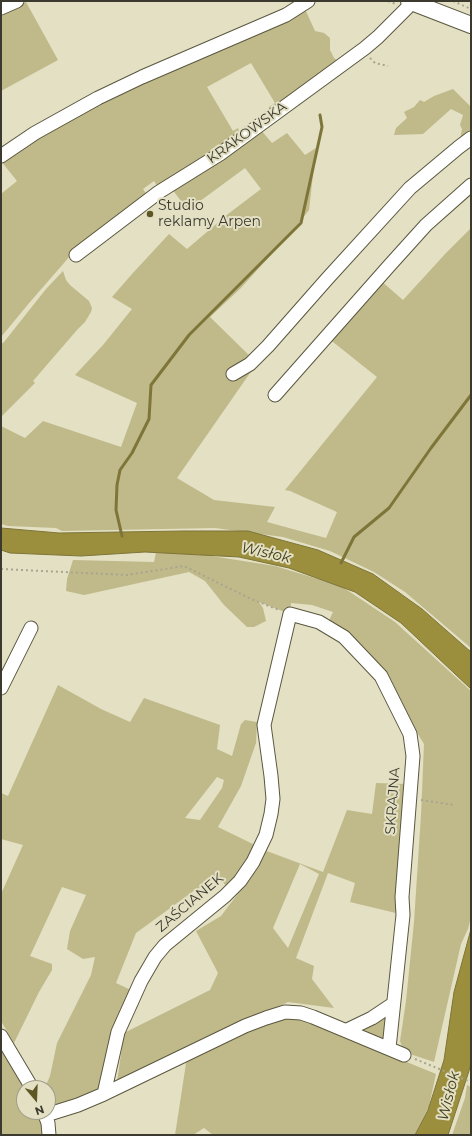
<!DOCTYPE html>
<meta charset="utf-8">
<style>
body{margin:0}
#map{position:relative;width:472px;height:1136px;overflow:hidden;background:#e3e0c4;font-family:Montserrat,sans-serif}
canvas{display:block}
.frame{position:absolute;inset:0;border:2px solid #3c3a2f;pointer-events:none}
.north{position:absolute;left:16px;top:1080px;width:40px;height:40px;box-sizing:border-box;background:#e3e0c4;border:1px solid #a09e88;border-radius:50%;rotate:161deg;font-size:11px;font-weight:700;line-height:16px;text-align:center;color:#3c3a2f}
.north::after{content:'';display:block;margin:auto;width:14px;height:18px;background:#5f5723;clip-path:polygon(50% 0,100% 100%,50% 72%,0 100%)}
</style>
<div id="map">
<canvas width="472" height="1136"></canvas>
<div class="frame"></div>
<div class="north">N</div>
</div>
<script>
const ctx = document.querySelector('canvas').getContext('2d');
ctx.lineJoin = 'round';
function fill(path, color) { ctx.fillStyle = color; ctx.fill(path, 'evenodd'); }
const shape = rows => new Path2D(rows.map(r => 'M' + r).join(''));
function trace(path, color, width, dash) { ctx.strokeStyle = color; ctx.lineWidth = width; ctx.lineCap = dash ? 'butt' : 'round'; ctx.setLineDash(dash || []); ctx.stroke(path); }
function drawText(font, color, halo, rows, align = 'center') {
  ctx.font = font + ' Montserrat,sans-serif'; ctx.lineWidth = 4; ctx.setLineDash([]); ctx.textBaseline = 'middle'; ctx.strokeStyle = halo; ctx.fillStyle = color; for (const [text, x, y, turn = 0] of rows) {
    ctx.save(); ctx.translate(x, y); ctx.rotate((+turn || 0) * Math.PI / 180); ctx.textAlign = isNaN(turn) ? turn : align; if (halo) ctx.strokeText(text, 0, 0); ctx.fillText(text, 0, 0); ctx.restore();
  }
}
const green = shape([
 [26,2,58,60,1,91,1,13],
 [304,7,315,31,324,33,330,38,330,50,334,58,339,62,271,111,269,110,269,107,275,103,251,63,207,87,233,131,238,128,240,133,158,187,154,181,143,189,147,195,69,257,64,263,30,302,1,337,1,194,17,181,1,161,52,126],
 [453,89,471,107,471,133,460,140,462,129,460,125,463,115,451,109,423,134,394,135,396,128,407,118,404,112,414,107,420,100,424,102,434,96],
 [260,129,272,143,287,133,305,155,316,148,309,210,296,227,241,288,210,317,257,363,177,478,214,500,275,507,267,522,326,538,337,512,290,491,285,490,377,377,328,338,380,280,403,300,446,253,471,228,471,648,405,592,374,572,330,551,283,537,215,528,62,531,56,528,8,526,1,524,1,426,25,438,43,421,121,447,137,403,75,375,103,345,132,309,112,297,132,274,169,234,187,249,228,214,261,189,245,168,188,210,171,188],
 [63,271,66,280,70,285,89,301,92,308,91,312,85,322,77,330,33,381,35,383,1,417,1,344,4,342,46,289],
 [156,552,186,552,275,566,341,586,395,622,471,691,471,917,468,929,461,944,434,1062,404,1052,400,1041,406,1001,414,922,421,815,424,744,382,675,328,623,333,612,312,605,291,603,290,614,259,602,263,608,266,621,254,627,247,627,224,605,205,581,189,572,84,595,66,591,67,579,73,560,154,562],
 [58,685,101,709,130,722,144,698,220,725,217,749,232,756,241,724,245,720,257,722,256,743,241,786,218,827,257,846,228,888,219,878,195,890,136,933,116,983,133,991,100,1091,55,1106,48,1099,48,1088,41,1088,39,1085,46,1085,50,1076,57,1043,91,975,95,957,83,959,67,949,70,931,86,895,62,887,30,956,52,964,52,970,39,992,14,1043,1,1021,1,894,23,845,1,839,1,793,8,796],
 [217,777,224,780,222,788,200,820,185,818],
 [376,783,407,784,400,914,350,902,355,883,328,873,296,958,314,966,312,979,334,1008,288,1002,117,1082,124,1033,210,990,218,973,196,931,221,916,240,891,239,889,264,850,323,872,347,810,372,814],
 [300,864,319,874,288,948,273,928],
 [386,1012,386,1041,359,1031],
 [292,1015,436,1074,429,1106,415,1135,213,1135,204,1128,193,1135,175,1135,187,1057,257,1026],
 [1,1049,24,1088,24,1112,39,1112,45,1135,1,1135],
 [467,1085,471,1087,471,1135,452,1135,465,1098]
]);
const water = shape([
 [1,528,59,533,183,531,248,531,318,550,373,574,422,609,471,652,471,689,401,623,355,592,289,568,239,557,145,552,81,556,10,553,1,550,1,528],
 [471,929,471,1062,469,1071,448,1135,415,1135,428,1110,444,1060,454,992,471,929]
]);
const stream = shape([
 [122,536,116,510,117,485,120,470,132,453,149,419,151,385,189,335,301,223,322,127,320,115],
 [341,563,354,537,389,508,431,448,471,395]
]);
const path = shape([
 [388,1,396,4],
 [453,1,471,9],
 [370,58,375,63,388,66],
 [1,569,127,575,184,566,251,599,279,610],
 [421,800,455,805],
 [415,1059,471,1082]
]);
const minor = shape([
 [1,8,17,1],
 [1,156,35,133,98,98,142,77,286,15,308,1],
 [76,255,159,192,220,154,365,48,378,37,407,8,411,2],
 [233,374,250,364,268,346,327,279,410,188,459,147,471,138],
 [275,395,389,266,426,225,471,185],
 [1,688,31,628],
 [347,1030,372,1018,393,1004],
 [1,1036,32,1088],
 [104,1094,118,1032,141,981,155,957,165,945,225,896,240,881,253,862,266,835,271,814,273,799,271,776,264,725,290,614,319,622,344,637,381,676,410,734,413,756,402,897,403,915,389,1048],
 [44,1112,48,1123,49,1135],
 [46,1115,78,1105,104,1094,245,1026,266,1018,285,1012,301,1013,313,1017,404,1055]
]);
const major = shape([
 [409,1,471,25]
]);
const markers = [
 [150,214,4,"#5f5723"]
];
const streetNames = [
 ["KRAKOWSKA",247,133,-36],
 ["SKRAJNA",393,801,-86],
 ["ZAŚCIANEK",190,903,-40]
];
const poiNames = [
 ["Studio",158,206],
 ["reklamy Arpen",158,222]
];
const waterNames = [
 ["Wisłok",266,553,13],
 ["Wisłok",449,1096,-76]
];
fill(green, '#c0b98a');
fill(water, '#9b8e3d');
trace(water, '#7e7539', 1);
trace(stream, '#7e7539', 3);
trace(minor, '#5a573f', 15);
trace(major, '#5a573f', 18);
trace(path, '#a8a58f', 2, [2, 3]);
trace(minor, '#fff', 13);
trace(major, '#fff', 16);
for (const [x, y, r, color] of markers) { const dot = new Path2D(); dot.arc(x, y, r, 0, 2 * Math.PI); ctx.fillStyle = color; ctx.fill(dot); trace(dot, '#e3e0c4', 1.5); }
drawText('14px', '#3c3a2f', '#e3e0c4', streetNames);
drawText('14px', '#3c3a2f', '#e3e0c4', poiNames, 'left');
drawText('italic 15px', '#46411e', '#e3e0c4', waterNames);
</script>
